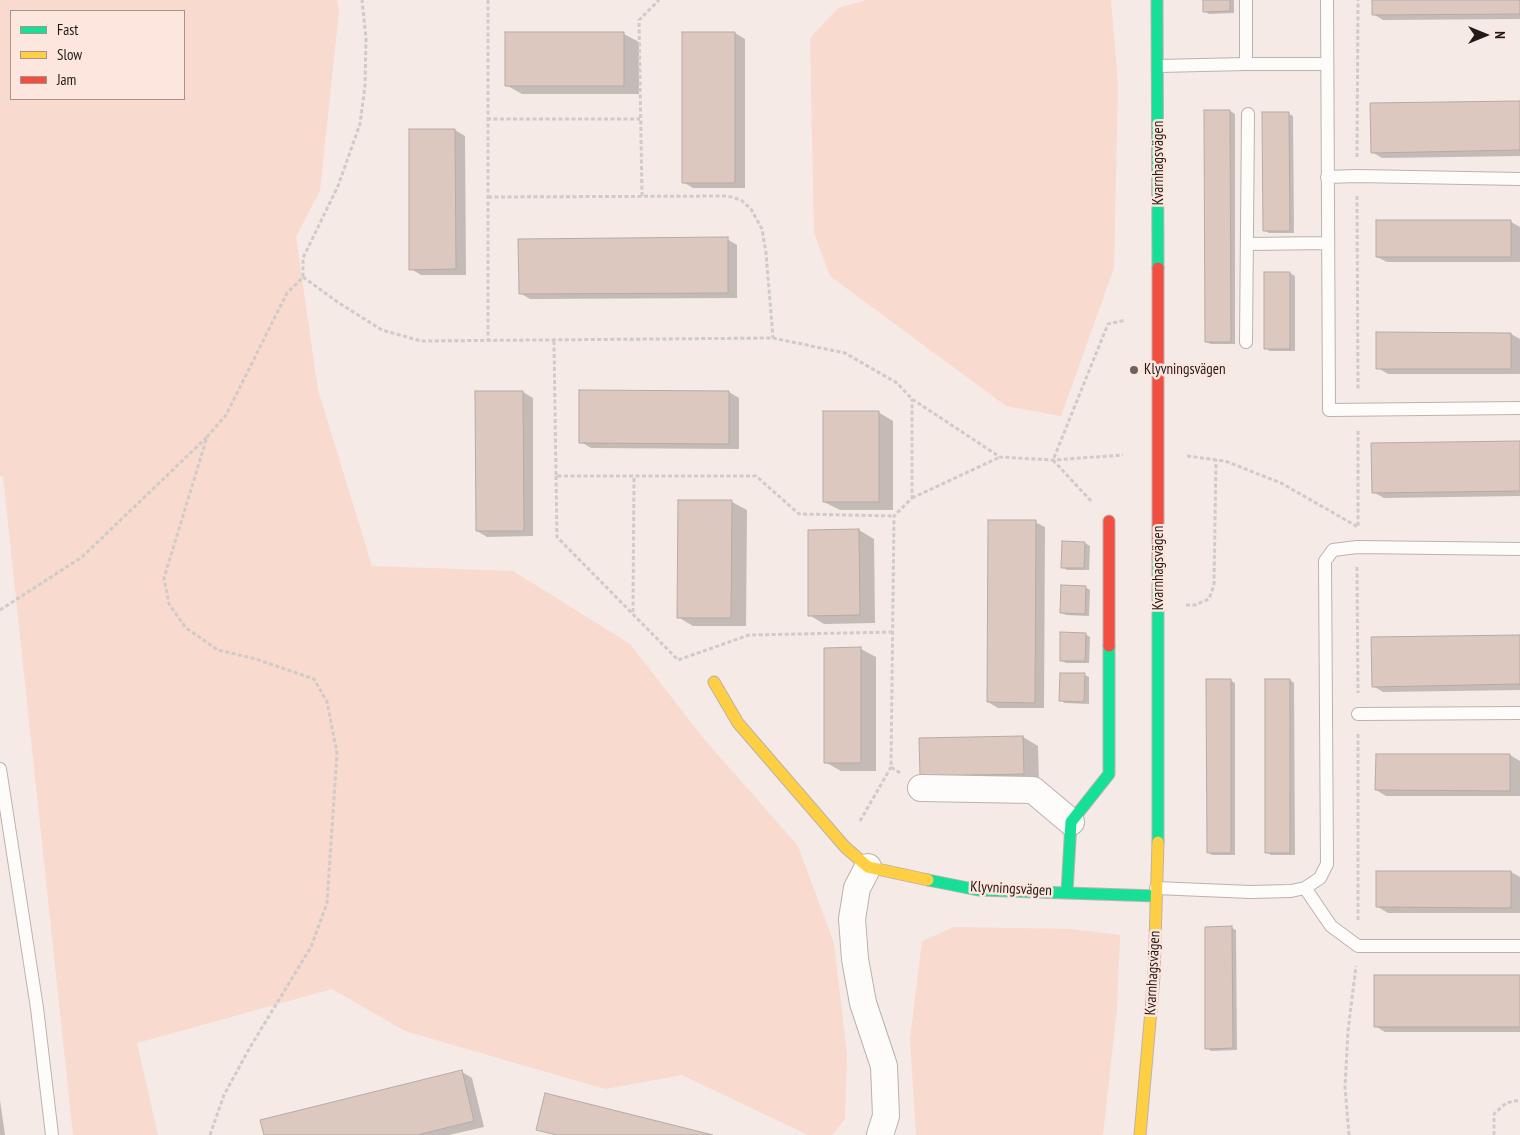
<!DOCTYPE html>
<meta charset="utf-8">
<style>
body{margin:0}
#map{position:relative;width:1520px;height:1135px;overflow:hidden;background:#f5eae5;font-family:"PT Sans Narrow",sans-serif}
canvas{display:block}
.legend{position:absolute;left:10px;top:10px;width:175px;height:90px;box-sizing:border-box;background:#fce6de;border:1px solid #a5948e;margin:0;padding:6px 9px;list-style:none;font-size:15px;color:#231916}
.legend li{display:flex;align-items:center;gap:10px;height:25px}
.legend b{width:25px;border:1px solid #a5948e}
.north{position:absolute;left:1460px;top:10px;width:50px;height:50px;-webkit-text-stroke:4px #fce6de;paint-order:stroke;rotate:90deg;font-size:14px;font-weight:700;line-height:20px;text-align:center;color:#231916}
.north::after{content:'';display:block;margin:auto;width:18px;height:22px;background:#231916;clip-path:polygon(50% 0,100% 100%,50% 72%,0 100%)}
</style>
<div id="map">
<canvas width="1520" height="1135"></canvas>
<ul class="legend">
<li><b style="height:6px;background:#16e098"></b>Fast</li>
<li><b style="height:6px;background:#ffcf43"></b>Slow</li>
<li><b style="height:6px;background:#f24e42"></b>Jam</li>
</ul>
<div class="north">N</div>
</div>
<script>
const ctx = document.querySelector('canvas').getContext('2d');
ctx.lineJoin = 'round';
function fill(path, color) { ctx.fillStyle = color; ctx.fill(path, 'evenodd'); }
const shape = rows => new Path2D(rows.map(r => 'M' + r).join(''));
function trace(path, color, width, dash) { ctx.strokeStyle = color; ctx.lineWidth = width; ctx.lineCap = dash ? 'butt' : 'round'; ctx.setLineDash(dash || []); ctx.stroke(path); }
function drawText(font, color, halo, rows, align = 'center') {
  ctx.font = font + ' "PT Sans Narrow",sans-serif'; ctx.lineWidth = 5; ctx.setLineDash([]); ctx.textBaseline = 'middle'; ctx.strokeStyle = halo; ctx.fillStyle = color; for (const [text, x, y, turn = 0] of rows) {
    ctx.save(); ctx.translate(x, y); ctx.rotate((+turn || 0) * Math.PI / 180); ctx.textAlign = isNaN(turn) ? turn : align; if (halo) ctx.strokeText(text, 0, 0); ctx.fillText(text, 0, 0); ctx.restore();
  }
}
const green = shape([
 [0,0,337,0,339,11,320,190,296,237,318,390,372,566,513,571,630,644,704,739,798,846,834,943,847,1055,845,1119,832,1135,808,1135,682,1075,605,1089,405,1031,332,989,137,1043,158,1135,73,1135,3,476,0,476],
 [11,11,184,11,184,99,11,99],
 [867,0,1111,0,1118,83,1114,268,1061,416,1006,406,830,276,814,233,810,38,838,8],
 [954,927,1070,929,1120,935,1117,1008,1103,1135,916,1135,910,1039,922,941]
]);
const shadow = shape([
 [1204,0,1234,0,1234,13,1209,14,1204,11],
 [1373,0,1520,0,1520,19,1383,20,1373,14],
 [735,33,745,39,745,188,693,188,683,182],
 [624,34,639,42,639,94,522,94,506,85],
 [1520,102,1520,156,1382,158,1372,152],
 [1230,111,1235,114,1235,344,1211,344,1206,342],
 [1289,114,1293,116,1294,233,1269,233,1264,230],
 [455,130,465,136,466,275,421,275,411,269,410,131],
 [1511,222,1520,227,1520,262,1387,262,1377,257],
 [727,239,737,245,737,298,530,299,520,293],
 [1290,273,1295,276,1295,351,1270,351,1265,348],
 [1378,334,1511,334,1520,339,1520,374,1388,374,1378,368],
 [581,391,729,392,739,398,739,449,591,448,581,442],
 [523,392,533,398,533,536,487,537,477,531],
 [878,412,893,421,893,510,840,510,824,502],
 [1520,442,1520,496,1384,498,1373,492],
 [732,502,747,510,746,626,693,626,678,617],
 [1035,522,1045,527,1044,708,998,708,988,702],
 [859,530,874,539,875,623,824,624,809,615],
 [1063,542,1085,543,1090,546,1089,570,1067,570,1062,567],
 [1085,587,1090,590,1089,616,1066,615,1061,612],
 [1085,634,1090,637,1089,663,1066,663,1061,660],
 [1520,636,1520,690,1383,692,1373,686],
 [861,649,876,657,876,771,841,771,825,762],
 [1085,675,1089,677,1089,704,1065,703,1060,700],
 [1230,680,1235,683,1235,855,1212,855,1208,852],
 [1290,680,1294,683,1295,855,1271,855,1266,852],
 [1023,737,1038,746,1039,782,921,775],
 [1377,755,1510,755,1520,761,1520,796,1386,796,1376,790],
 [1378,872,1511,872,1520,877,1520,913,1388,913,1378,907],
 [1232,928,1236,930,1237,1050,1211,1051,1206,1048],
 [1520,976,1520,1032,1385,1032,1375,1026],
 [462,1072,472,1078,484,1127,449,1135,265,1135],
 [0,1100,5,1135,0,1135]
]);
const building = shape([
 [1203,0,1230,0,1230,11,1203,12,1203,0],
 [1372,0,1520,0,1520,14,1372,15,1372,0],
 [505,32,624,32,624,86,505,86,505,32],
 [682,32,735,32,735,183,682,183,682,32],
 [1520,101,1520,150,1371,153,1370,103,1520,101],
 [1204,110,1230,110,1231,342,1205,342,1204,110],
 [1262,112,1289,112,1290,231,1263,231,1262,112],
 [409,129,455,129,456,269,409,270,409,129],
 [1376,220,1511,220,1511,257,1376,257,1376,220],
 [728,237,728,293,519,294,518,239,728,237],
 [1264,272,1290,272,1290,349,1264,349,1264,272],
 [1376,332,1511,333,1511,369,1376,369,1376,332],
 [579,390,729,391,729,444,579,443,579,390],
 [475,391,523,391,524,531,476,531,475,391],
 [823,411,879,411,879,502,823,502,823,411],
 [1520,441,1520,491,1372,493,1371,443,1520,441],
 [678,500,732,500,731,618,677,618,678,500],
 [988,520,1036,520,1035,703,987,702,988,520],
 [859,529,860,615,808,616,808,530,859,529],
 [1062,541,1085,542,1084,568,1061,568,1062,541],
 [1061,585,1086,586,1085,614,1060,613,1061,585],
 [1060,632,1086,633,1085,661,1060,661,1060,632],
 [1520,635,1520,684,1372,687,1371,637,1520,635],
 [861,647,861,763,824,763,824,648,861,647],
 [1060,673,1085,673,1084,702,1059,701,1060,673],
 [1206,679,1231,679,1231,853,1207,853,1206,679],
 [1265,679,1290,679,1290,853,1265,853,1265,679],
 [1023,736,1024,774,920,776,919,738,1023,736],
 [1376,754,1510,754,1510,791,1375,790,1376,754],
 [1376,871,1511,871,1511,908,1376,907,1376,871],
 [1232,926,1233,1048,1205,1049,1205,927,1232,926],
 [1374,975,1520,975,1520,1027,1374,1027,1374,975],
 [462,1070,474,1121,417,1135,264,1135,260,1120,462,1070],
 [545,1093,713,1135,557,1135,536,1130,545,1093]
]);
const path = shape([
 [488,0,488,340],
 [487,119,640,119],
 [1357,157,1358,0],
 [642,196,639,20,659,0],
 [1357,196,1358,389],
 [488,197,728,196,741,200,751,209,762,229,766,253,773,338],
 [303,277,339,303,382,330,421,341,773,338,845,353,897,383,912,399,1000,457,1053,460,1123,455],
 [554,341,556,476,756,476,799,514,894,516],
 [1187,456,1225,461,1281,483,1358,527,1358,431],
 [556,476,557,537,678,660,749,635,894,632],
 [912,498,1000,457],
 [1091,501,1053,460,1108,324,1126,320],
 [1357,567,1358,693],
 [1186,605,1195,605,1209,599,1214,585,1216,460],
 [0,610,82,557,207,437],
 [633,612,634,476],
 [1358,734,1358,920],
 [900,773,891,767,894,516,912,498,912,399],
 [860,821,891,767],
 [210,1135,224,1095,249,1049,311,947,327,903,337,753,327,702,314,679,256,659,218,650,186,628,169,604,164,578,207,437,226,415,287,293,303,277,303,258,338,186,360,124,365,86,366,38,362,0],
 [1349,1135,1345,1087,1348,1031,1356,966],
 [1494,1135,1494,1114,1506,1103,1520,1100]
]);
const lane = shape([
 [1327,0,1329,410,1520,408],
 [1246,64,1246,0],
 [1158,66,1246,64,1326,64],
 [1327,177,1357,176,1520,179],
 [1247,244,1327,243],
 [1246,342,1248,114],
 [1358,714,1520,713],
 [0,769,37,1008,52,1135],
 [1156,888,1250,892,1291,891,1305,888,1320,878,1327,864,1325,561,1333,550,1357,547,1520,549],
 [1305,888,1331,926,1358,946,1520,946]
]);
const street = shape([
 [921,788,1033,790,1071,822],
 [868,867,857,888,852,919,855,959,863,1003,884,1066,886,1116,880,1135]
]);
const fast = shape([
 [1157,0,1158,268],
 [1158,842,1158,558],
 [928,880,978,890,1156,896],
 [1067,892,1071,822,1109,774,1109,646]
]);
const slow = shape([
 [714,682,738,723,845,847,868,867,928,880],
 [1140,1135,1154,976,1158,842]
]);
const jam = shape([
 [1158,268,1158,558],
 [1109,521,1109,646]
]);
const markers = [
 [1134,370,5,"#6c625e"]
];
const streetNames = [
 ["Kvarnhagsvägen",1159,163,-90],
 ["Kvarnhagsvägen",1159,568,-90],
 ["Klyvningsvägen",1011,889,3],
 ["Kvarnhagsvägen",1153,973,-87]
];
const poiNames = [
 ["Klyvningsvägen",1144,370]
];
fill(green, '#f8dace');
fill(shadow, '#0003');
fill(building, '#ddc8c0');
trace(building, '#b4aba7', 1);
trace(lane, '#bbb2ad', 14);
trace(street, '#bbb2ad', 28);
trace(fast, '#bbb2ad', 13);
trace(slow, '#bbb2ad', 13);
trace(jam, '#bbb2ad', 13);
trace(path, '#cfcbc9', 3, [4, 2.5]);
trace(lane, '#fefcfb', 12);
trace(street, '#fefcfb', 26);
trace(fast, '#16e098', 11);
trace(slow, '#ffcf43', 11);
trace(jam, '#f24e42', 11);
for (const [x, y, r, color] of markers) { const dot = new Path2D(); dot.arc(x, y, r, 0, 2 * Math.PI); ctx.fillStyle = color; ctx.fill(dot); trace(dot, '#fce6de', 2); }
drawText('15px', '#231916', '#fce6de', streetNames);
drawText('15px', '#231916', '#fce6de', poiNames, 'left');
</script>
